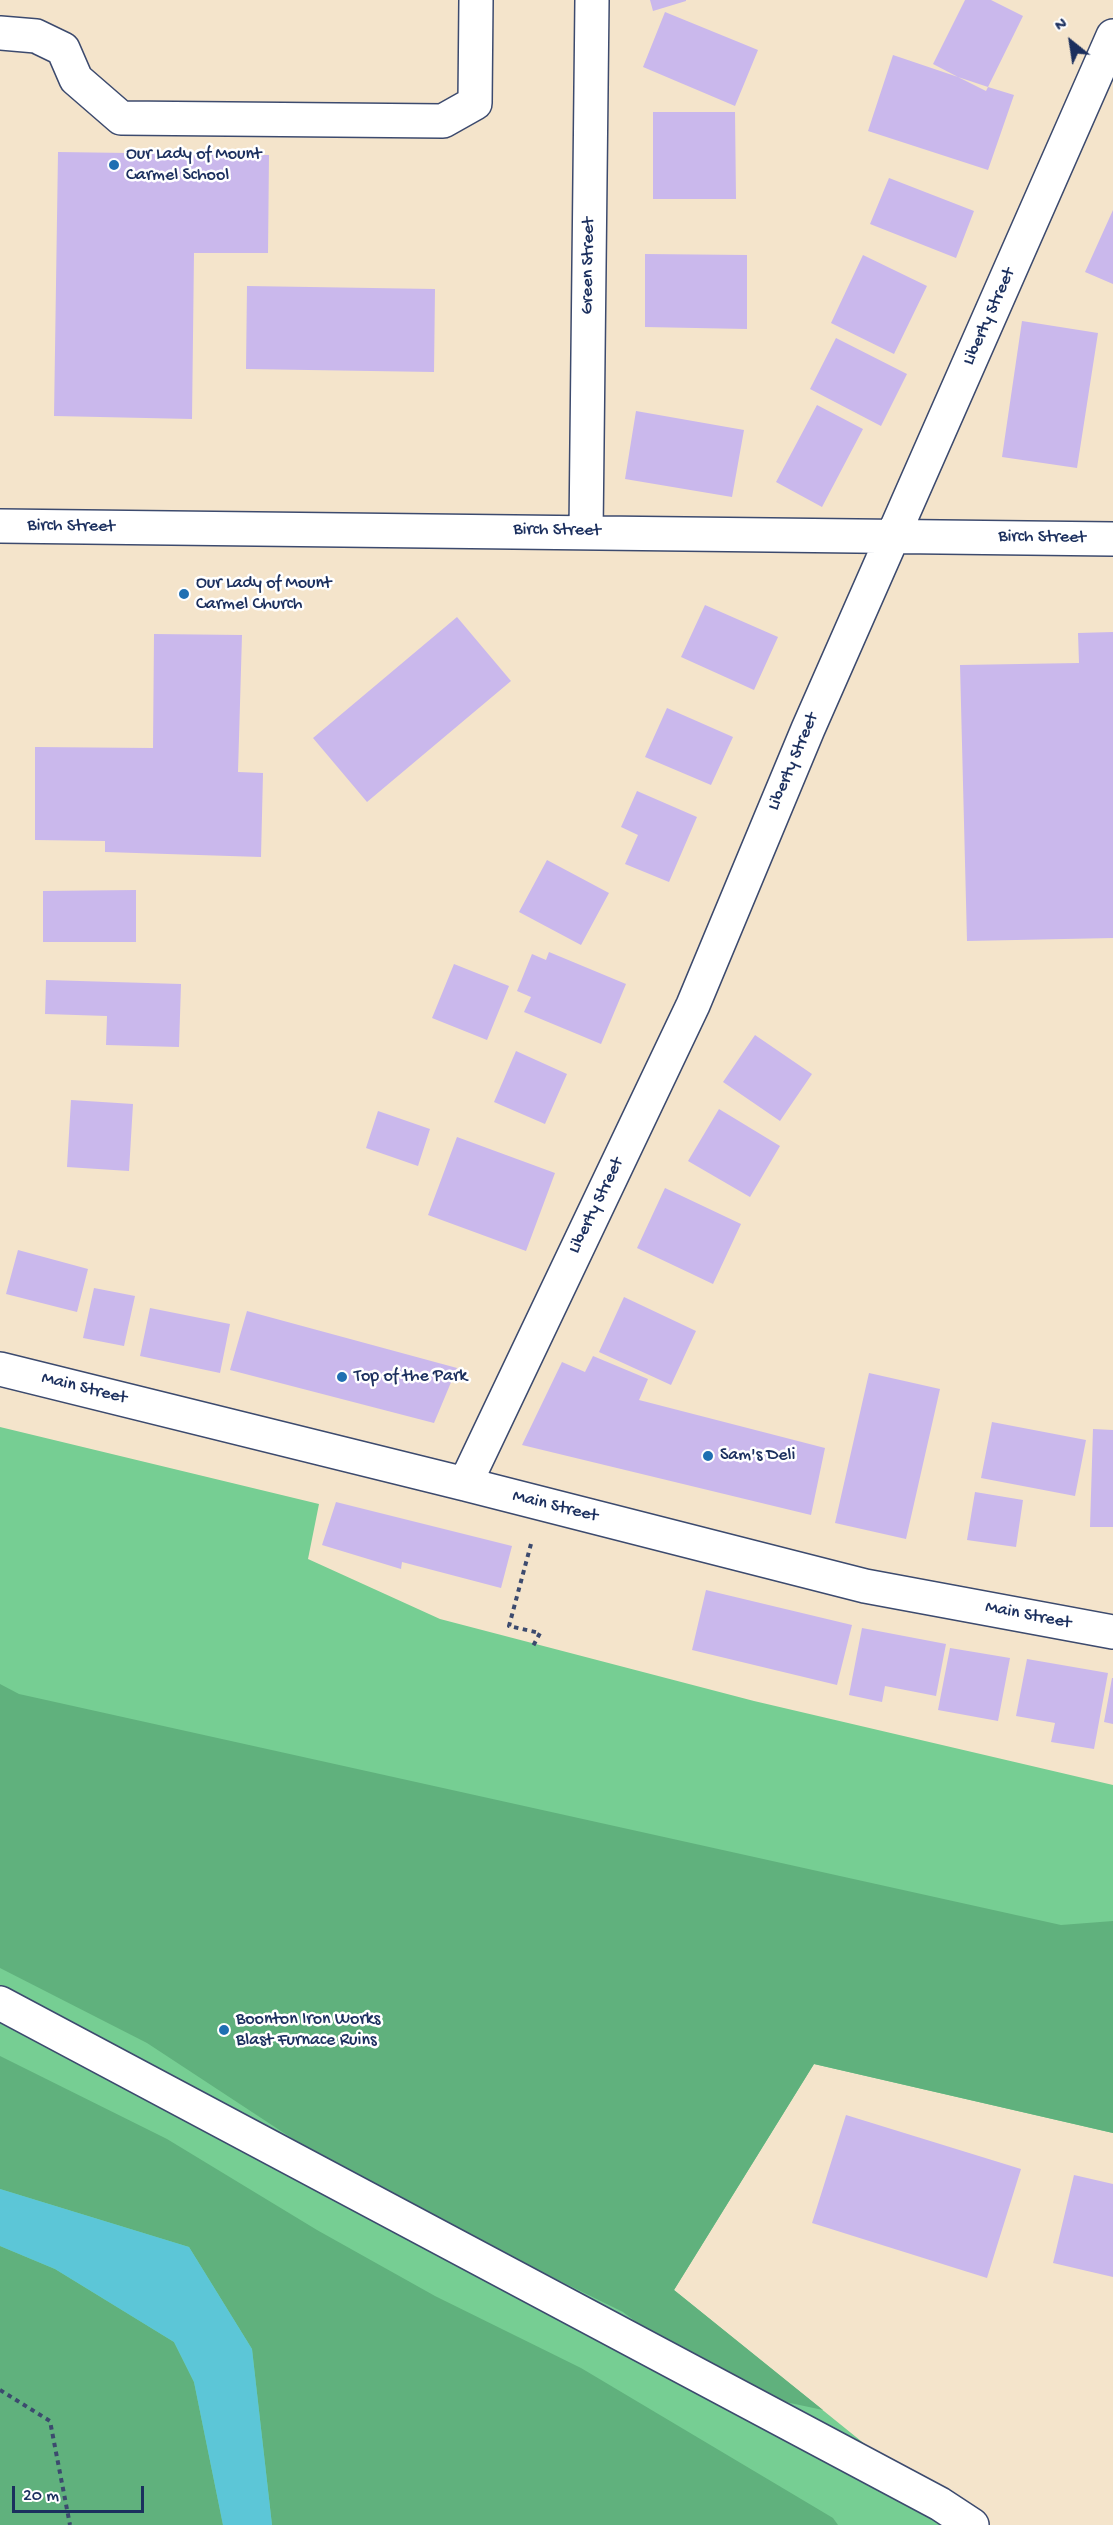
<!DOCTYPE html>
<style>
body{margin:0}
#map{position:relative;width:1113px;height:2525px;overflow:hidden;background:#f4e4cb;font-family:"Gochi Hand",sans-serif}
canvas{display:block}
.north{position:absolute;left:1041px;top:12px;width:60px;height:60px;-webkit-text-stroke:4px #fff;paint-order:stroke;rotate:330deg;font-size:16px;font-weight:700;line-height:24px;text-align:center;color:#1b2f5e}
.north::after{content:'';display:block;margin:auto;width:21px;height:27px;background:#1b2f5e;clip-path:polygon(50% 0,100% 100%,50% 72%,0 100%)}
.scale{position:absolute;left:12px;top:2486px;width:132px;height:27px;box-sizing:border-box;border:3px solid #1b2f5e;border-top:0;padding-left:8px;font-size:18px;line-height:21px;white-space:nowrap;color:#1b2f5e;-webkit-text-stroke:4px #fff;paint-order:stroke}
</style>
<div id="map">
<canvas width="1113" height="2525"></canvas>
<div class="north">N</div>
<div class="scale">20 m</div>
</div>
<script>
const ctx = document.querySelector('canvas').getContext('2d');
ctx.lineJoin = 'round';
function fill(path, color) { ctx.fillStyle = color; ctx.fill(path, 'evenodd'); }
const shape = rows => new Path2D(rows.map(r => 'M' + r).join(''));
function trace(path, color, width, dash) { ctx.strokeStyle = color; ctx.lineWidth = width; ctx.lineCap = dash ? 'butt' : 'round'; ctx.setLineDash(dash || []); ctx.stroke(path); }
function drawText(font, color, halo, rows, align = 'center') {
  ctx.font = font + ' "Gochi Hand",sans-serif'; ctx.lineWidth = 5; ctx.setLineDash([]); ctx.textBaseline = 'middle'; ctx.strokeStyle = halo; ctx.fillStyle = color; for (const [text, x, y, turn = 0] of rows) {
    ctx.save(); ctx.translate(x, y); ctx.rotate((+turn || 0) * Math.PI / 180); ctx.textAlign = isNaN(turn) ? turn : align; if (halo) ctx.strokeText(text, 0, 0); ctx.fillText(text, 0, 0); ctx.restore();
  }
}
const green = shape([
 [0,1427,319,1504,308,1559,440,1619,754,1701,1113,1785,1113,2133,814,2064,674,2290,965,2525,0,2525]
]);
const forest = shape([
 [0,1684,19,1694,1061,1925,1113,1921,1113,2133,814,2064,674,2290,823,2410,724,2389,623,2312,357,2181,147,2043,0,1968],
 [0,2056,167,2139,317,2230,435,2296,581,2368,833,2518,838,2525,272,2525,252,2349,189,2247,0,2189],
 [0,2246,55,2269,174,2342,194,2382,223,2525,0,2525]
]);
const water = shape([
 [0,2189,189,2247,252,2349,272,2525,223,2525,194,2382,174,2342,55,2269,0,2246]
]);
const building = shape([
 [650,0,686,0,686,1,653,11],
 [965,0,991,0,1023,16,988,87,958,77,986,91,988,87,1014,95,988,170,868,131,893,55,958,77,933,64],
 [665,12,758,50,735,106,643,67],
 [653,112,735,112,736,199,653,199],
 [58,152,269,155,268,253,194,253,192,419,54,416],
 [889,178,974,211,956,258,870,224],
 [1113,210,1113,284,1085,272],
 [645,254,747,255,747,329,645,327],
 [863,255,927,286,894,354,831,323],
 [247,286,435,289,434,372,246,369],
 [1022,321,1098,333,1077,468,1002,457],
 [836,338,907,374,881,426,810,389],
 [817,405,863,429,822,507,776,482],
 [636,411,744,430,732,497,625,479],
 [705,605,778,637,754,690,681,657],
 [457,617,511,681,367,802,313,738],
 [1113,632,1113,938,967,941,960,665,1079,663,1078,633],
 [154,634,242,635,238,772,263,773,261,857,105,852,105,841,35,840,35,747,153,748],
 [667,708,733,737,711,785,645,757],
 [637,791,697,817,669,882,625,864,638,835,621,827],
 [547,860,609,893,581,945,519,912],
 [136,890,136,942,43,942,43,891],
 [549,952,626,984,601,1044,524,1012,531,997,517,991,532,954,546,960],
 [454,964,509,986,487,1040,432,1018],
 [46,980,181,984,179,1047,106,1045,107,1016,45,1014],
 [755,1035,812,1074,780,1121,723,1082],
 [516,1051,567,1074,545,1124,494,1102],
 [71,1100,133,1104,129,1171,67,1167],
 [719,1109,780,1146,750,1197,688,1161],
 [378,1111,430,1129,418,1166,366,1148],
 [457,1137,555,1173,526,1251,428,1215],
 [665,1188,741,1224,713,1284,637,1248],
 [18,1250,88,1269,77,1312,6,1294],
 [94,1288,135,1296,124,1346,83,1338],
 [624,1297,696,1331,671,1385,599,1352],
 [150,1308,230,1324,220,1373,140,1356],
 [247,1311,457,1368,434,1423,230,1370],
 [593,1356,648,1379,639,1400,825,1448,811,1515,522,1445,562,1362,585,1372],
 [869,1373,940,1389,906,1539,835,1523],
 [992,1422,1086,1440,1075,1496,981,1478],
 [1093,1429,1113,1430,1113,1527,1090,1527],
 [975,1492,1023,1500,1016,1547,967,1540],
 [336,1502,512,1546,501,1588,402,1562,401,1569,322,1545],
 [706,1590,852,1625,837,1685,692,1650],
 [862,1628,946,1644,936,1696,885,1686,882,1702,849,1695],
 [950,1648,1010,1658,998,1721,938,1710],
 [1027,1659,1108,1673,1094,1749,1051,1742,1055,1723,1016,1716],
 [1112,1678,1113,1678,1113,1724,1104,1722],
 [846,2115,1021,2169,987,2278,812,2223],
 [1074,2175,1113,2184,1113,2277,1053,2263]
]);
const path = shape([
 [531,1544,509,1626,540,1633,532,1648],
 [0,2390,50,2421,70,2525]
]);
const minor = shape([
 [0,33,36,36,63,49,76,79,121,118,443,121,475,103,476,0],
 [0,526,1113,539],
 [586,532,592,0],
 [0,1369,465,1484,865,1586,1113,1632],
 [465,1484,693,1005,808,729,1113,36],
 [0,2003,940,2504,972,2525]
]);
const markers = [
 [114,165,6,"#1f6fb2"],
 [184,594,6,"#1f6fb2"],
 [342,1377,6,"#1f6fb2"],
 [708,1456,6,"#1f6fb2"],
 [224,2030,6,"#1f6fb2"]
];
const poiNames = [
 ["Our Lady of Mount",126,155],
 ["Carmel School",126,176],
 ["Our Lady of Mount",196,584],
 ["Carmel Church",196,605],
 ["Top of the Park",354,1377],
 ["Sam's Deli",720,1456],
 ["Boonton Iron Works",236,2020],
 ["Blast Furnace Ruins",236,2041]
];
const streetNames = [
 ["Green Street",589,266,-89],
 ["Liberty Street",990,317,-66],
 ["Birch Street",71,527,1],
 ["Birch Street",557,531,1],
 ["Birch Street",1042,538,1],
 ["Liberty Street",794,762,-67],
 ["Liberty Street",597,1206,-64],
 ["Main Street",84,1389,14],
 ["Main Street",555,1507,14],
 ["Main Street",1028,1616,11]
];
fill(green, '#76ce93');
fill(forest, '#60b17d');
fill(water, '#5cc6d7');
fill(building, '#cab8ec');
trace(minor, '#3c4a6e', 36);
trace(path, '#3c4a6e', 4, [4.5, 4.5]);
trace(minor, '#fff', 33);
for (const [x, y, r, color] of markers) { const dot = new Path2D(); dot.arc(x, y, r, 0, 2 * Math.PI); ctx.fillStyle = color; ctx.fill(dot); trace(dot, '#fff', 2); }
drawText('18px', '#1b2f5e', '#fff', poiNames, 'left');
drawText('18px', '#1b2f5e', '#fff', streetNames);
</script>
